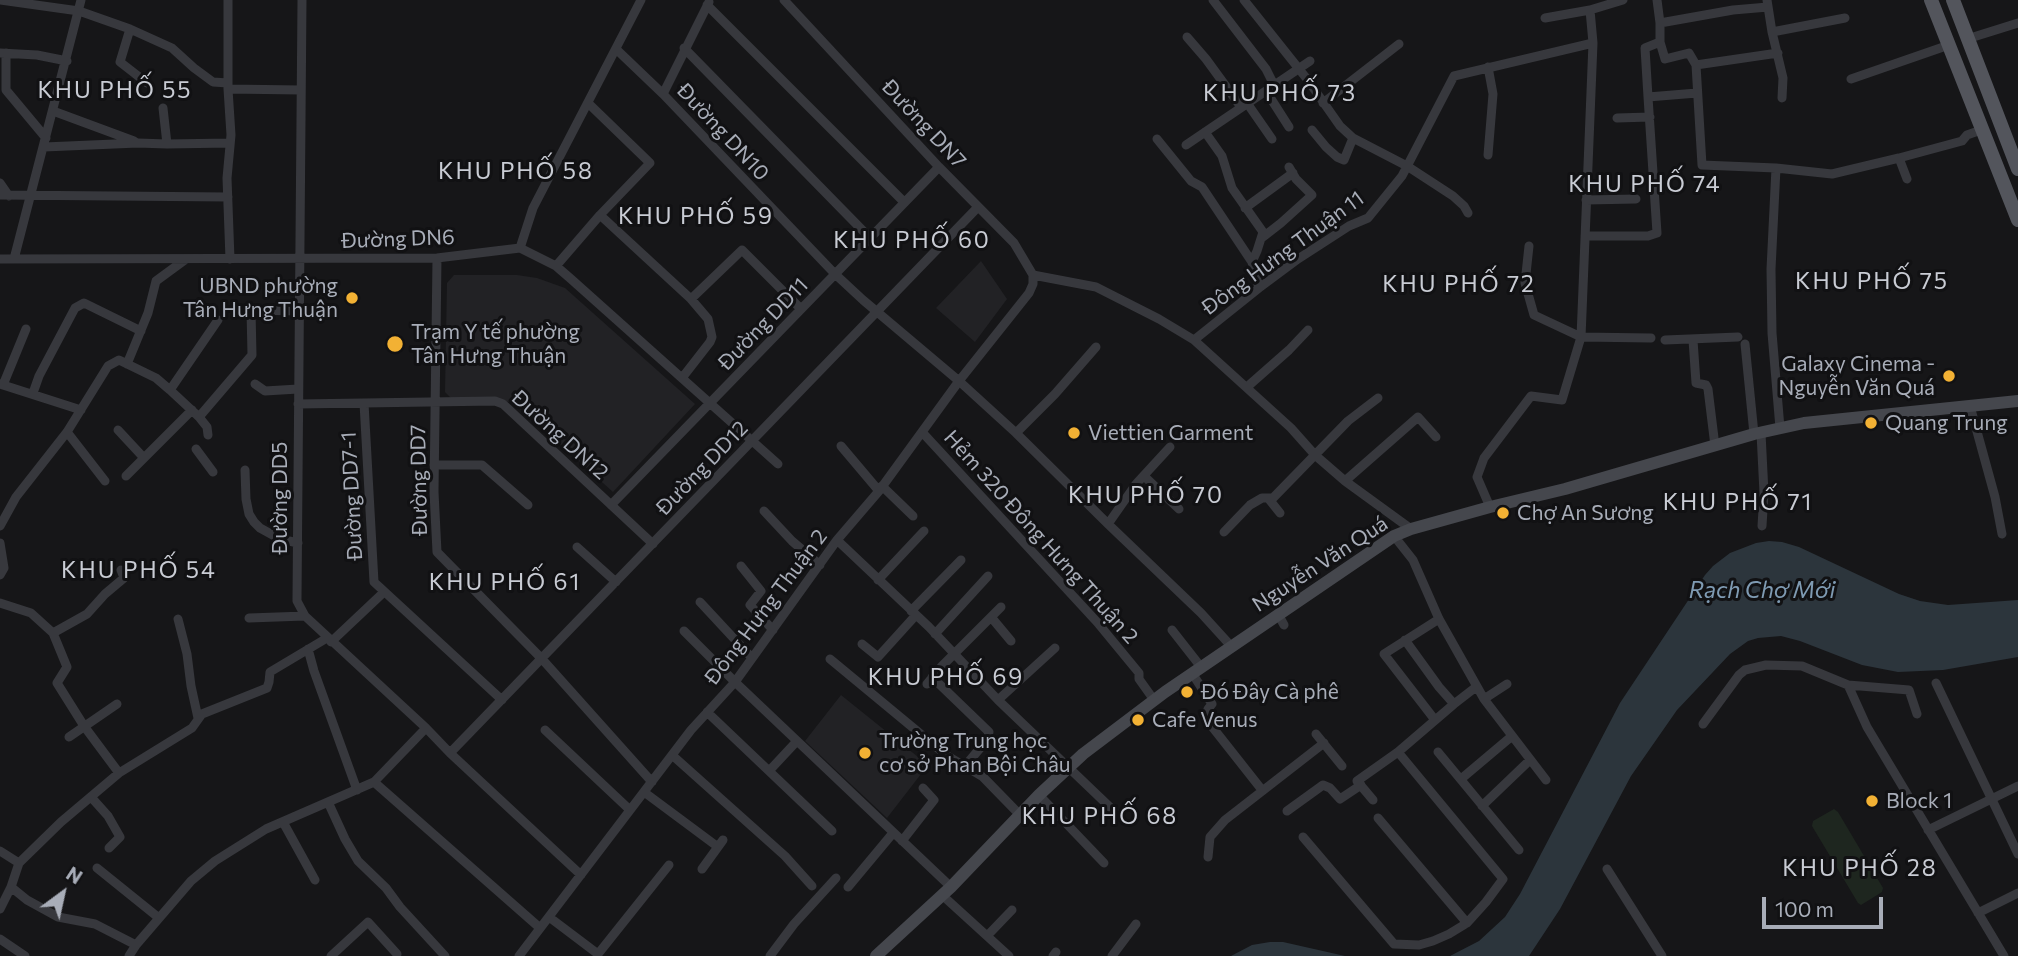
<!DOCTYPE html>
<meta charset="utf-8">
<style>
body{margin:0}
#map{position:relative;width:2018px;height:956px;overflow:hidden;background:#161618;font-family:Commissioner,sans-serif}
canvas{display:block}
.north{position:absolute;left:28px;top:858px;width:70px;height:70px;-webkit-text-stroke:5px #111113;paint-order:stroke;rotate:33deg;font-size:19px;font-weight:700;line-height:28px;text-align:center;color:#a8adb8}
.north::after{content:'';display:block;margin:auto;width:24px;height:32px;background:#a8adb8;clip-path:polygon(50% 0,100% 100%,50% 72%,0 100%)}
.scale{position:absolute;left:1762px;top:897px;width:121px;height:32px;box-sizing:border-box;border:4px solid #a8adb8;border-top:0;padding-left:9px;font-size:21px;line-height:24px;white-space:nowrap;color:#a8adb8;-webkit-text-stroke:5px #111113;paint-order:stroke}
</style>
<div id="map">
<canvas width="2018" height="956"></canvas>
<div class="north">N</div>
<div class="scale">100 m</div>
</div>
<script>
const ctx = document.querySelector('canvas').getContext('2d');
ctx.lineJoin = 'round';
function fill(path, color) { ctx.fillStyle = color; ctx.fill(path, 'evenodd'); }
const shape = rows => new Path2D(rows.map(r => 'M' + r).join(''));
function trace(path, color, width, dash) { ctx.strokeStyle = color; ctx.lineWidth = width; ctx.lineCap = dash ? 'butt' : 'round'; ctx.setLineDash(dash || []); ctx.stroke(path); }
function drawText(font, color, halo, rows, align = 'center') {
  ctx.font = font + ' Commissioner,sans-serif'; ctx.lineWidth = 6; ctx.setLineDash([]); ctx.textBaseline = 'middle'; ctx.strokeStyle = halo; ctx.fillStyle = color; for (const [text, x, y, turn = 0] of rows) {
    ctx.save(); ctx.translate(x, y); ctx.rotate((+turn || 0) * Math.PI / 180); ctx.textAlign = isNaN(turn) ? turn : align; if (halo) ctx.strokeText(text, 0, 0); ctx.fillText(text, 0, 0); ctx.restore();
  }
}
const built = shape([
 [981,261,1007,299,975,342,936,308],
 [454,275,517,275,537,278,565,288,695,404,613,492,524,412,511,403,501,399,452,399,445,392,447,283],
 [841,695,928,765,887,818,805,741]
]);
const green = shape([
 [1834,809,1838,812,1883,888,1882,892,1861,905,1858,903,1812,826,1813,821]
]);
const water = shape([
 [1769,541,1782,542,1799,547,1899,594,1920,601,1948,605,2018,600,2018,657,1943,670,1898,672,1862,665,1800,641,1781,636,1758,638,1748,641,1730,654,1677,710,1631,776,1560,909,1529,956,1450,956,1479,941,1505,917,1520,894,1620,703,1705,575,1713,566,1730,553,1756,543],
 [1270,942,1283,942,1345,956,1231,956,1252,945]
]);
const minor = shape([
 [0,0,79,11,130,29,120,62,147,83],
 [228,0,228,89,231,135,227,178,230,259],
 [302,0,297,601,305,616,426,728,450,753,581,875],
 [784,0,939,167,1014,243,1033,275],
 [1213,0,1266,69,1274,85],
 [1244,0,1307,79,1340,126,1353,138,1407,166,1453,196,1464,206,1468,213],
 [1657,0,1660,23,1660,42,1645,48,1648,97,1697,93],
 [1767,0,1772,32,1783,78,1782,98],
 [707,5,904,202],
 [1590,10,1623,0],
 [1660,23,1733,10,1768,7],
 [130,29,172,48,194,68,213,82,228,83],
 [1772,32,1845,18],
 [1187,37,1206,59,1241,107],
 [1967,39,2018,23],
 [1660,42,1665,59,1689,53,1696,65],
 [684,48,870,238],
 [616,49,663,94,835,274,863,300,959,381,1016,433,1108,524,1201,613,1231,646],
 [0,53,37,55,67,61],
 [6,53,6,90,46,138],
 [1778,53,1696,65,1702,165,1776,168,1832,174,1899,158,1962,141,1967,135,1981,130],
 [1851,79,1949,45],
 [228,89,301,90],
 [1266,91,1289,127],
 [663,94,709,2],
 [1247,103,1272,139],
 [1323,103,1399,44],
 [53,111,134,141],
 [1617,118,1650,117],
 [1312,130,1326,147,1337,157,1344,160,1353,138],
 [1205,132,1222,156,1232,188,1263,232,1257,251,1252,262],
 [1157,139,1191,181,1202,187,1252,262,1259,288],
 [167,144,230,143],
 [1186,145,1310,61],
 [44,147,138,143,167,144,163,108],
 [1488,155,1493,94,1488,67],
 [1899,158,1907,179],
 [1776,168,1771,269,1772,333,1780,428],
 [0,183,9,196],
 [0,195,228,197],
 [1586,200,1636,199],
 [1245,208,1293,173],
 [600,215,691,299,742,250,801,309],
 [1585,236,1648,236,1657,233,1648,97],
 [1263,237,1281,223,1312,195,1296,179,1289,167],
 [1529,246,1525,283,1534,315,1581,337,1651,338],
 [520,248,556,266,571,279,778,464],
 [520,248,533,208,641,0],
 [437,258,434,492,437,552,542,659,652,782],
 [0,259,437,258,520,248],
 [14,259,81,0],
 [556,266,600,215,650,163,588,103],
 [1033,275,1096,287,1159,319,1194,340,1291,428,1315,455,1345,481,1411,529],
 [1194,340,1259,288,1298,259,1349,226,1368,218,1402,176,1454,76,1593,43,1590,10,1545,18],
 [1665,340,1738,337],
 [1693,340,1696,383,1706,385,1708,389,1715,446],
 [1745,344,1754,434],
 [127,364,148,313,156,281,186,259],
 [682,378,710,342,712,337,708,319,691,299],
 [0,384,81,410],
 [255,384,265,391,298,389],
 [3,385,26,329],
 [1247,387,1289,350,1308,330],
 [170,390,218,320],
 [33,393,39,376,75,308,84,303,141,331],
 [364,403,374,582,502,700],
 [298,404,495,401,503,404,653,544],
 [1970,406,1995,497,2002,534],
 [199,417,252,355,251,310,299,311],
 [118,430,144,458],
 [67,432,105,481],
 [922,432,1097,622,1139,673,1139,679,1154,700],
 [1016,433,1055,394,1096,347],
 [1761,433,1764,493,1762,526],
 [841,446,879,491],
 [196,449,213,472],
 [434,465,482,465,528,505],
 [245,470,246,499,249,514,254,522,260,528,280,539,298,543],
 [126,476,192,410],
 [1144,476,1179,509],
 [1345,481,1418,417,1436,437],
 [882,486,913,516],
 [1268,498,1280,513],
 [611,505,939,167],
 [1490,507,1477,477,1484,458,1531,396,1562,400,1581,337,1593,43],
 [764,511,792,541,820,565],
 [1108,524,1136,484,1170,447],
 [0,526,16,497,67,432,108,366,119,360,156,378,170,390,199,417,207,427,208,435],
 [1224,532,1250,505,1262,498,1273,498,1348,421,1378,398],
 [1394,536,1413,560,1439,619,1484,699,1546,780],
 [837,540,929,627,998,700,1114,811],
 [0,543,4,568,0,575],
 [577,547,616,582],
 [741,566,761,591,750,605,773,630],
 [878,580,924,531],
 [700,602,752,658],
 [0,603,31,613,53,633,67,667,57,683,84,726,119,773],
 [911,611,961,560],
 [1278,614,1284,625],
 [991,617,1011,641],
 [249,618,305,616],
 [178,619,187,654,191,686,198,718],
 [1172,630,1201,667],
 [684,631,735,682,951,887],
 [53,633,87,614,105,594,124,578,121,570],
 [935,634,988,576],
 [1405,640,1439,687,1454,704],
 [331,642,384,592],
 [862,644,878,657,916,615],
 [308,649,314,671,357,790],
 [830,659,946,755,983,777,1020,815],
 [1192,673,1212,704,1208,709,1206,719,1262,790],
 [932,677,989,732,987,740,965,766],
 [1936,683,2018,854],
 [927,684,942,666,1001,607],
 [1848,685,1867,727,2004,956],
 [1484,699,1507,684],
 [998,700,1055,648],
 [707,712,832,831],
 [1435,720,1384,654,1439,619],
 [1703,724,1739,675,1745,670,1766,665,1802,666,1848,685,1909,690,1917,714],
 [545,730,630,810],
 [1316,734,1342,766],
 [69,737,117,704],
 [1438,752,1519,850],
 [450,753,978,207],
 [672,755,785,856,812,886],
 [769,771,797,741],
 [1461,779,1512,736],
 [374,782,540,928],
 [644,792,718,847],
 [1039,795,1104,863],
 [91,797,108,816,120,837,109,848],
 [1373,800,1357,781,1398,752,1454,704,1476,687],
 [328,802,345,839,358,861,386,888,400,907,445,956],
 [1482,806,1530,760],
 [1287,811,1323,785,1330,788,1340,799,1361,785],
 [1378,818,1467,923],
 [283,822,315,880],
 [1928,830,2018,786],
 [1303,837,1394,944,1419,945,1433,941,1449,934,1467,923,1486,902,1503,879,1398,752],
 [902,841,934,800,923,788],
 [0,851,19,863],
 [1208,857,1210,837,1225,820,1324,743],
 [97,868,159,918],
 [702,869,723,840],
 [1607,869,1662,956],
 [11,887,27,900,58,917,95,924,136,945],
 [848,887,893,833],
 [942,895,1009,956],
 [0,909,11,887,19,863,61,822,119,773,192,728,202,714,267,688,269,682,270,672,327,638],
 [1978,913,2018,893],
 [549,917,598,954,669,865],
 [987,936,1012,910],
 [0,939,25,956],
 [129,956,136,945,191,881,215,861,266,829,374,782,426,728],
 [331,956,368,922,397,954],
 [519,956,691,730,735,682,837,540,879,491,959,381,1029,293,1033,284,1033,275],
 [770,956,794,924,836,878],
 [1053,956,1056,952],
 [1112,956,1136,924]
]);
const secondary = shape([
 [876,956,951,887,1039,795,1083,754,1165,692,1394,536,1411,529,1490,507,1565,489,1754,434,1804,423,2018,401]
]);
const primary = shape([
 [1931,0,2018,220],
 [1953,0,2018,169]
]);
const markers = [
 [352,298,7,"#f2b134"],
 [395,344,9,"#f2b134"],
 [1949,376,7,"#f2b134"],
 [1871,423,7,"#f2b134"],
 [1074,433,7,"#f2b134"],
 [1503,513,7,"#f2b134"],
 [1187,692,7,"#f2b134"],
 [1138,720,7,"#f2b134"],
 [865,753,7,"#f2b134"],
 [1872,801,7,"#f2b134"]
];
const streetNames = [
 ["Đường DN7",924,124,47],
 ["Đường DN10",723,132,47],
 ["Đường DN6",398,239,-2],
 ["Đông Hưng Thuận 11",1283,253,-36],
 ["Đường DD11",763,324,-46],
 ["Đường DN12",560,435,42],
 ["Đường DD12",702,468,-46],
 ["Đường DD7",419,480,-91],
 ["Đường DD7-1",352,496,-93],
 ["Đường DD5",280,498,-90],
 ["Hẻm 320 Đông Hưng Thuận 2",1041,537,48],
 ["Nguyễn Văn Quá",1320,564,-33],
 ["Đông Hưng Thuận 2",766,607,-53]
];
const poiNames = [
 ["UBND phường",338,286,"right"],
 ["Tân Hưng Thuận",338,310,"right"],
 ["Trạm Y tế phường",411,332],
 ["Tân Hưng Thuận",411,356],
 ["Galaxy Cinema -",1935,364,"right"],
 ["Nguyễn Văn Quá",1935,388,"right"],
 ["Quang Trung",1885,423],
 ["Viettien Garment",1088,433],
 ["Chợ An Sương",1517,513],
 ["Đó Đây Cà phê",1201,692],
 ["Cafe Venus",1152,720],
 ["Trường Trung học",879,741],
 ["cơ sở Phan Bội Châu",879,765],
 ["Block 1",1886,801]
];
const neighbourhoodNames = [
 ["KHU PHỐ 55",115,90],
 ["KHU PHỐ 73",1280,93],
 ["KHU PHỐ 58",516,171],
 ["KHU PHỐ 74",1645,184],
 ["KHU PHỐ 59",696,216],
 ["KHU PHỐ 60",912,240],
 ["KHU PHỐ 75",1872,281],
 ["KHU PHỐ 72",1459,284],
 ["KHU PHỐ 70",1146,495],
 ["KHU PHỐ 71",1738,502],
 ["KHU PHỐ 54",139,570],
 ["KHU PHỐ 61",505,582],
 ["KHU PHỐ 69",946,677],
 ["KHU PHỐ 68",1100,816],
 ["KHU PHỐ 28",1860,868]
];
const waterNames = [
 ["Rạch Chợ Mới",1762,590]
];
fill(built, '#222225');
fill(green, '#1e261f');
fill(water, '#2c353c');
trace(minor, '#37383d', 9);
trace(secondary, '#45474d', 12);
trace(primary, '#53555c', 14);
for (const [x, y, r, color] of markers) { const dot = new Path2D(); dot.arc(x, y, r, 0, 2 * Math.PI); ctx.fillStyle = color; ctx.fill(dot); trace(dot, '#111113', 2.5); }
drawText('21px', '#a8adb8', '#111113', streetNames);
drawText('21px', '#a8adb8', '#111113', poiNames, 'left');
ctx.letterSpacing = '2px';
drawText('23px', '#c9ccd4', '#111113', neighbourhoodNames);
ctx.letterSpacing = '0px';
drawText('italic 23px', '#7f9bb3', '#111113', waterNames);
</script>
